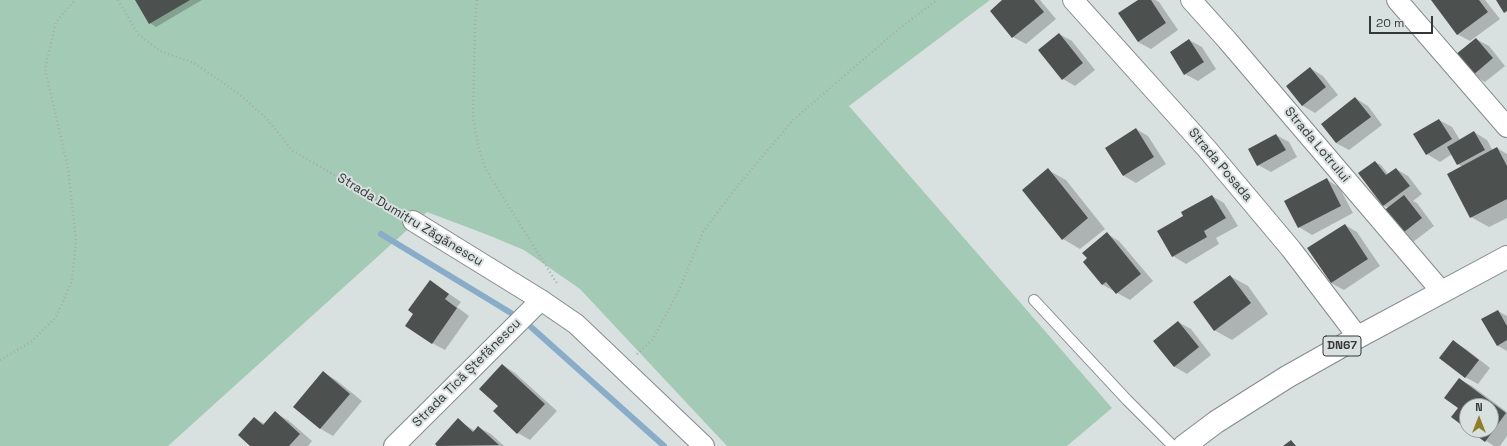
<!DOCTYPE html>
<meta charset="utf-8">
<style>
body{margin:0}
#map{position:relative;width:1507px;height:446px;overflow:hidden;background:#d9e0e0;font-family:"Space Grotesk",sans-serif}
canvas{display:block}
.north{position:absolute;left:1459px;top:398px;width:40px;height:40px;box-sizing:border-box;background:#d9e0e0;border:1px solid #979c9d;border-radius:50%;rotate:0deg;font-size:11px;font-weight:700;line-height:16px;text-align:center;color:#353738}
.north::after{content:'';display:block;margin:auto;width:14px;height:18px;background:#8f7e25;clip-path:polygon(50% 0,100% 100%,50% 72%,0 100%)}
.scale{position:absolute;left:1369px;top:16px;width:64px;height:18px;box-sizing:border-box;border:2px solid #353738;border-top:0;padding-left:5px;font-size:12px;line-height:14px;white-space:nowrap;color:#353738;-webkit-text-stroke:3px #d9e0e0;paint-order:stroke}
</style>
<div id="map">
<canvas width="1507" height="446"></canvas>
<div class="north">N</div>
<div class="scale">20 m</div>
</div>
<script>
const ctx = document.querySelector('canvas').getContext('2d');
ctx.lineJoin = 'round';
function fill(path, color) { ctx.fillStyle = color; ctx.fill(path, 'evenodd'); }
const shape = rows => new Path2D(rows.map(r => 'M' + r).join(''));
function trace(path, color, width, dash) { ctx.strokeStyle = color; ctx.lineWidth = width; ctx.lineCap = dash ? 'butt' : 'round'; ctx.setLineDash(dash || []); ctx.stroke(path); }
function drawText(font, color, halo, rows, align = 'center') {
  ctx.font = font + ' "Space Grotesk",sans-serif'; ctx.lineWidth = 4; ctx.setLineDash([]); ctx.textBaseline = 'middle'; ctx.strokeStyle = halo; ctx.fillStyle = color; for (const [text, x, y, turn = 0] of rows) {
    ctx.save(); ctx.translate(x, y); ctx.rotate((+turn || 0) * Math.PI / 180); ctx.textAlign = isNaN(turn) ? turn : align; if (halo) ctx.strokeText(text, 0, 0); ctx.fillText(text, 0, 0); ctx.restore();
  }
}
const green = shape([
 [0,0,990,0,849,106,1112,408,1067,446,727,446,580,289,524,250,488,235,427,212,168,446,0,446]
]);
const shadow = shape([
 [136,0,202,0,156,27,150,23],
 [1004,0,1040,0,1056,19,1026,44,1013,37],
 [1140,0,1155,0,1159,2,1178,30,1151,49,1138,42],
 [1432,0,1485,0,1500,19,1470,41,1457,34],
 [1059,34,1072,41,1095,70,1075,86,1063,79],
 [1476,39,1489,46,1505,66,1485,82,1473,75],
 [1189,40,1202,47,1216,69,1198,81,1185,74],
 [1310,68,1323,76,1338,95,1315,113,1303,106,1287,87],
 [1355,98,1368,106,1382,125,1349,150,1336,143],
 [1439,120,1452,127,1460,140,1474,132,1487,140,1493,151,1497,148,1507,154,1507,218,1489,227,1471,217,1462,167,1458,164,1452,154,1440,162,1427,154,1415,134],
 [1136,129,1148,136,1166,164,1136,183,1124,176],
 [1276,135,1289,142,1297,157,1271,172,1258,165],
 [1375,162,1381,165,1389,175,1396,169,1408,176,1422,194,1413,201,1417,203,1434,226,1413,242,1400,235,1389,208,1384,206,1359,173],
 [1048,170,1066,180,1105,229,1080,249,1063,239],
 [1327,180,1339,187,1353,213,1312,235,1299,227,1285,201],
 [1212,196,1224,203,1238,226,1216,238,1219,244,1186,264,1173,256,1159,231,1185,216],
 [1345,225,1357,232,1380,266,1344,290,1331,283],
 [1107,234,1119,241,1153,281,1130,300,1103,285,1084,262],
 [1230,276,1248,286,1268,314,1232,340,1214,330],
 [430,281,461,302,457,307,469,316,445,350,432,343,415,314],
 [1498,311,1507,316,1507,351,1498,346],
 [1178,322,1191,329,1211,355,1187,374,1175,367,1154,341],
 [1453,342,1466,349,1490,368,1478,384,1465,377],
 [503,365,515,373,557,411,530,440,518,433,499,406],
 [324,373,336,380,362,401,333,436,321,429,295,407],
 [1459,379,1472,386,1507,412,1507,436,1500,446,1494,446,1470,430,1491,430,1491,406,1467,406,1467,427,1459,408],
 [275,413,288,420,312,441,308,446,252,446,254,418,265,424],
 [458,420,475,431,478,427,491,434,504,446,439,446,436,444]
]);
const stream = shape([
 [381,234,511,313],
 [531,327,664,446]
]);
const building = shape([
 [135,0,190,0,149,24],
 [1002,0,1034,0,1044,12,1012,38,990,11],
 [1138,0,1151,0,1166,23,1138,42,1118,13],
 [1431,0,1479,0,1488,12,1457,35],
 [1496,0,1507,0,1507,11,1504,13],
 [1059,33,1083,63,1062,80,1038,50],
 [1476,38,1493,58,1472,76,1455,55],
 [1189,39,1204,62,1184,75,1170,52],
 [1310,67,1326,87,1302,106,1286,86],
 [1355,97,1371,117,1336,143,1321,124],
 [1439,119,1452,139,1426,155,1413,134],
 [1136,128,1154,157,1123,176,1105,148],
 [1474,131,1485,150,1457,165,1447,147],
 [1276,134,1286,150,1257,166,1248,149],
 [1497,147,1507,166,1507,199,1470,218,1447,174],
 [1375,161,1386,175,1396,168,1410,186,1383,206,1358,173],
 [1048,168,1088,218,1062,240,1022,190],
 [1327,178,1341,206,1298,228,1284,201],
 [1212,195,1226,218,1204,231,1207,237,1172,257,1157,231,1183,216,1181,212],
 [1404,195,1422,218,1399,236,1382,212],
 [1345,224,1368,259,1331,283,1307,248],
 [1107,232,1141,274,1116,294,1106,282,1102,285,1083,262,1087,258,1082,253],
 [1230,275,1251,303,1214,331,1193,302],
 [430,280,449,294,445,299,457,308,432,344,405,326,413,314,408,310],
 [1498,310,1507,326,1507,340,1497,346,1481,319],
 [1178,321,1199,347,1174,367,1153,341],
 [1453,340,1479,360,1465,378,1439,358],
 [502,364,545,404,517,434,493,411,498,406,479,389],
 [323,371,350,394,320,429,293,407],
 [1459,378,1506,413,1485,442,1469,430,1491,430,1491,406,1467,406,1467,429,1451,417,1458,408,1444,398],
 [275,411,300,434,289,446,250,446,238,435,254,417,263,425],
 [458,418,473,432,478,426,499,445,437,446,435,444],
 [1291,440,1296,446,1283,446]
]);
const path = shape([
 [118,0,138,34,160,51,194,63,238,93,266,118,292,150,361,191,396,210],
 [477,0,475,21,473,118,479,149,486,170,558,285],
 [637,354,653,339,680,288,703,232,735,189,794,119,900,28,937,0],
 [0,360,31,342,56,317,72,281,76,241,68,168,45,69,56,22,75,0]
]);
const lane = shape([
 [1034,300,1127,400,1173,446]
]);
const street = shape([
 [1073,0,1207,149,1291,249,1358,337],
 [1191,0,1227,40,1442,292],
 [1397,0,1507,127],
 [413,221,541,300,576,324,704,446],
 [394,446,541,300]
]);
const primary = shape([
 [1184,446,1216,422,1287,377,1358,337,1507,257]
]);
const shields = [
 [1342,346,38]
];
const shieldNames = [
 ["DN67",1342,346]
];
const streetNames = [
 ["Strada Lotrului",1317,145,50],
 ["Strada Posada",1220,165,50],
 ["Strada Dumitru Zăgănescu",410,220,31],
 ["Strada Tică Ștefănescu",467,373,-45]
];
fill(green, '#a3cab4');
fill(shadow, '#0003');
trace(stream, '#89acc9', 6);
fill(building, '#4c5150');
trace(lane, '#858b8c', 12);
trace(street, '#858b8c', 22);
trace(primary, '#858b8c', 24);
trace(path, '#a7acac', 2.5, [1, 3]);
trace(lane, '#fff', 10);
trace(street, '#fff', 20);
trace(primary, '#fff', 22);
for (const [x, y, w] of shields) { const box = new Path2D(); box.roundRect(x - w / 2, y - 10, w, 20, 3); ctx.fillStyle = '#d9e0e0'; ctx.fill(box); trace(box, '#353738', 1); }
drawText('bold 12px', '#353738', null, shieldNames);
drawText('13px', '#353738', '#d9e0e0', streetNames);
</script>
